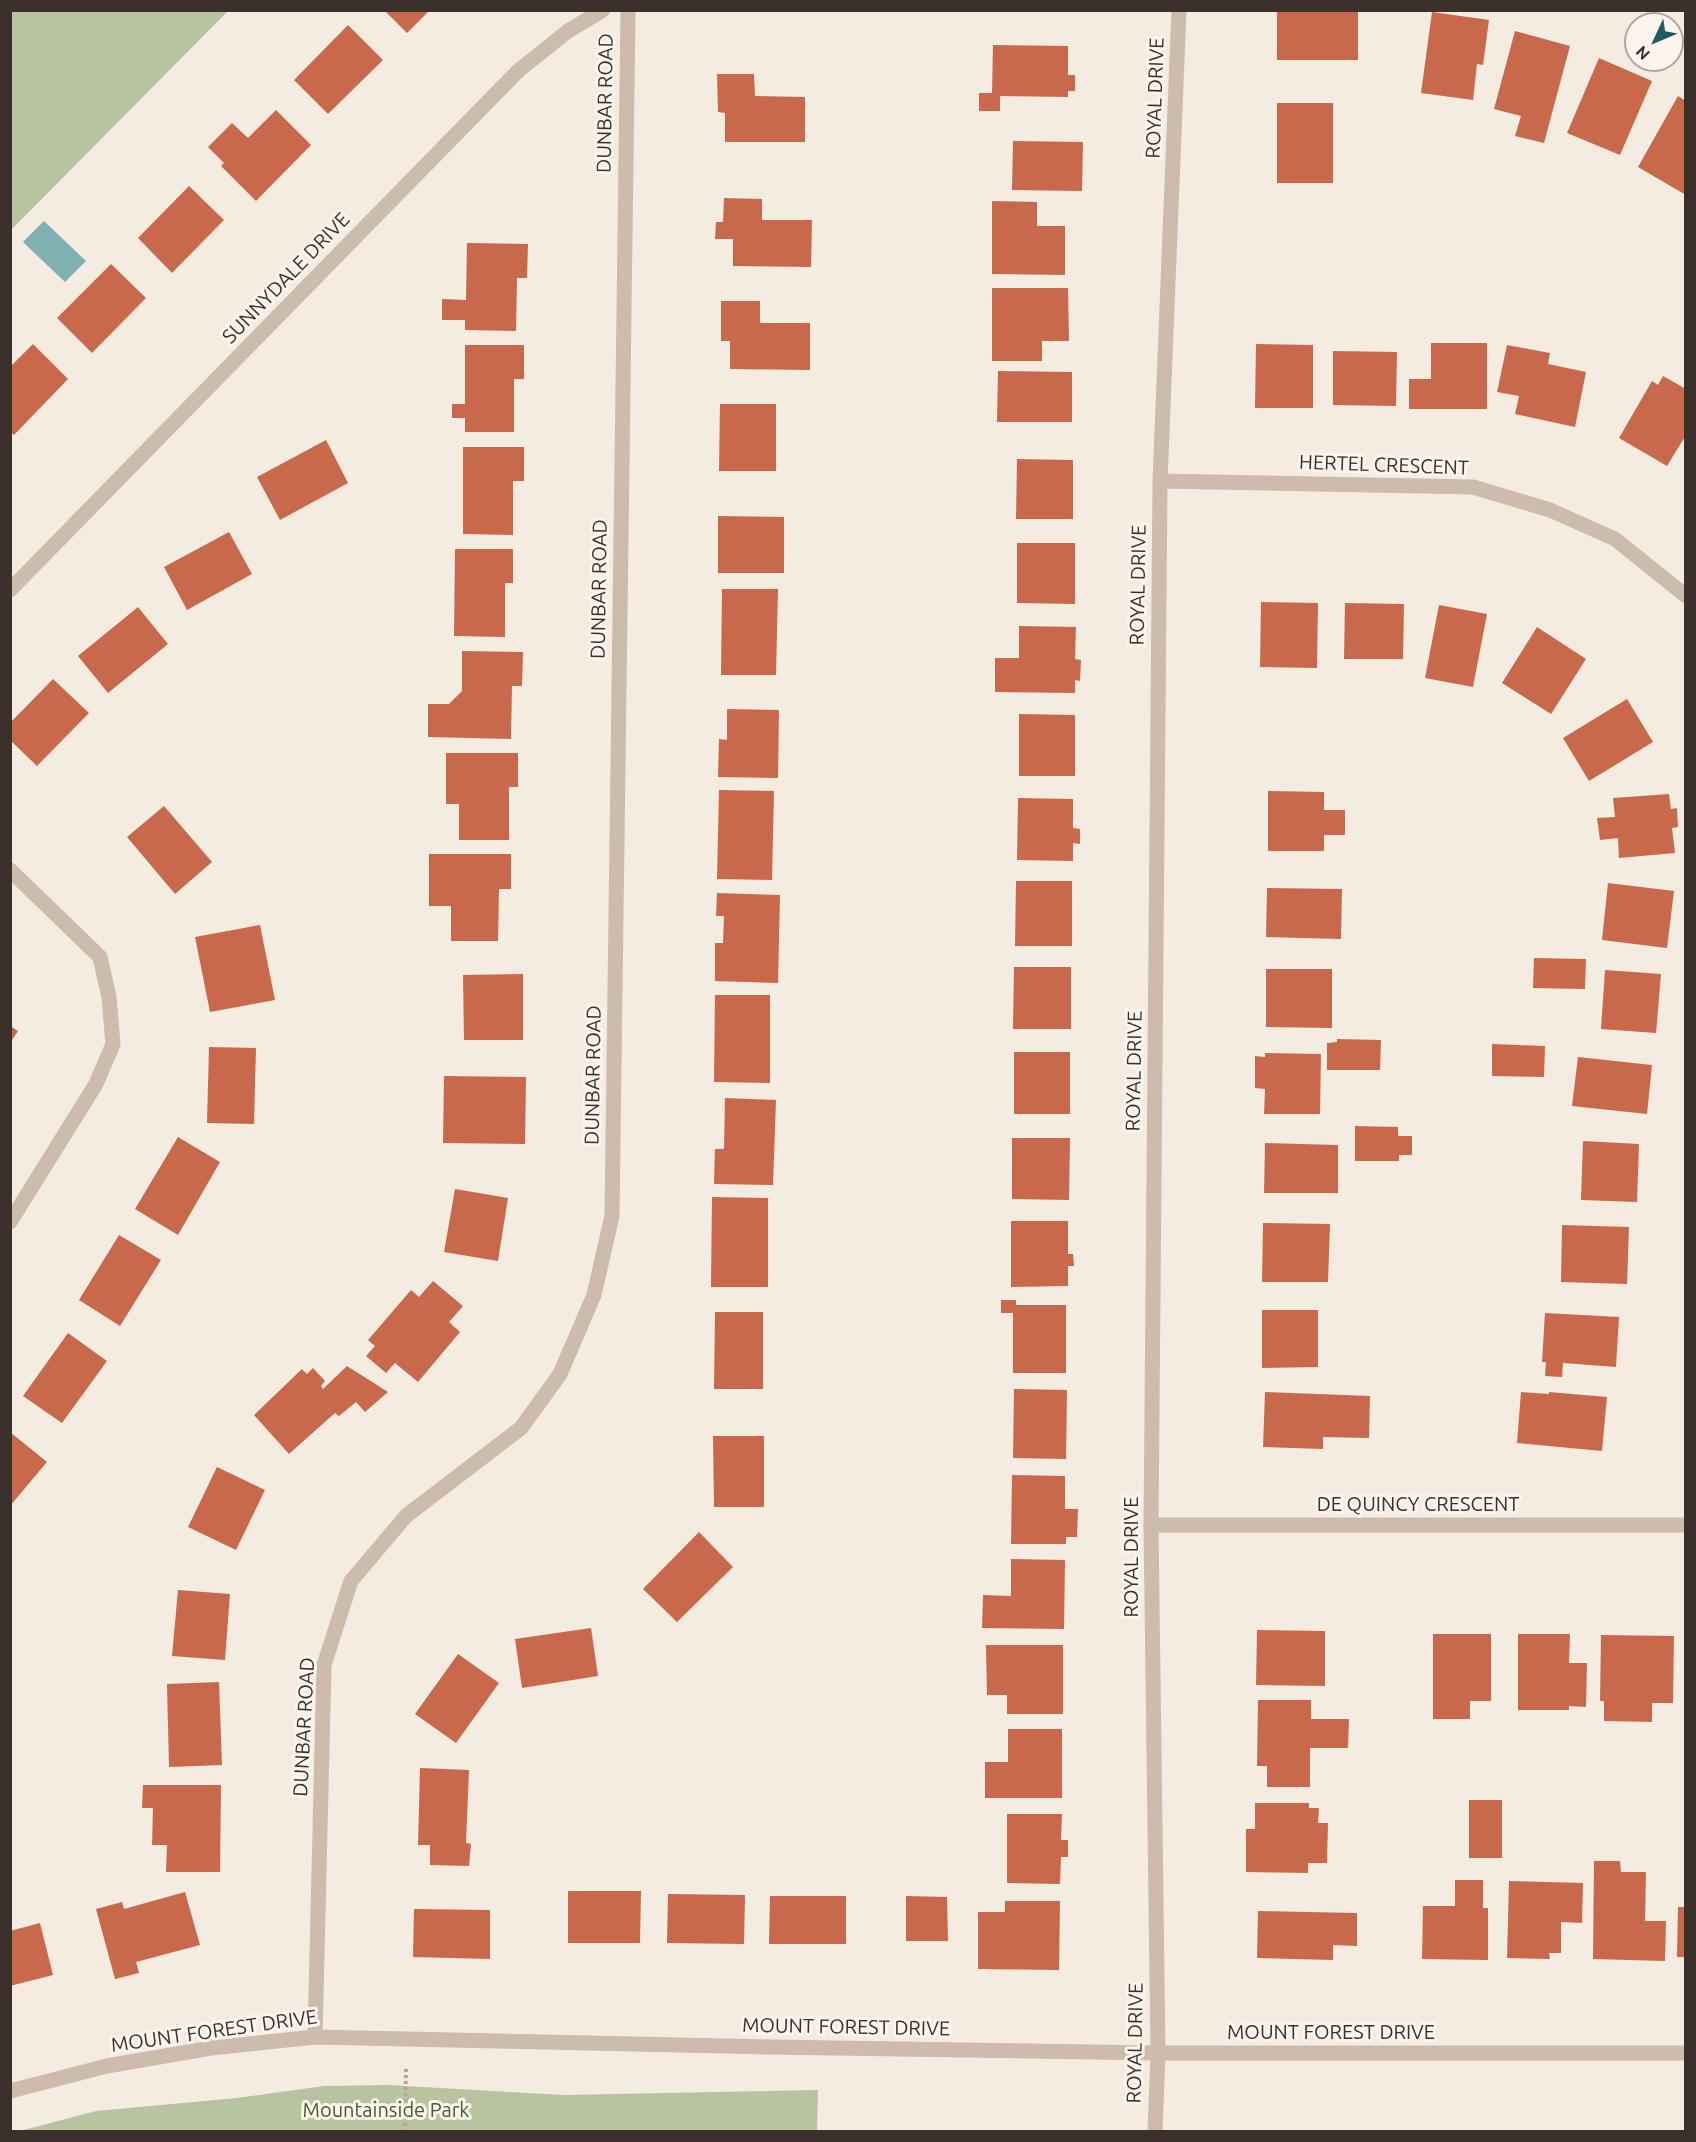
<!DOCTYPE html>
<style>
body{margin:0}
#map{position:relative;width:1696px;height:2142px;overflow:hidden;background:#f4ebe1;font-family:Ubuntu,sans-serif}
canvas{display:block}
.frame{position:absolute;inset:0;border:12px solid #3b302b;pointer-events:none}
.north{position:absolute;left:1624px;top:12px;width:60px;height:60px;box-sizing:border-box;background:#fbf5ee;border:2px solid #aea6a0;border-radius:50%;rotate:226deg;font-size:16px;font-weight:700;line-height:24px;text-align:center;color:#3b302b}
.north::after{content:'';display:block;margin:auto;width:21px;height:27px;background:#1f5a5e;clip-path:polygon(50% 0,100% 100%,50% 72%,0 100%)}
</style>
<div id="map">
<canvas width="1696" height="2142"></canvas>
<div class="frame"></div>
<div class="north">N</div>
</div>
<script>
const ctx = document.querySelector('canvas').getContext('2d');
ctx.lineJoin = 'round';
function fill(path, color) { ctx.fillStyle = color; ctx.fill(path, 'evenodd'); }
const shape = rows => new Path2D(rows.map(r => 'M' + r).join(''));
function trace(path, color, width, dash) { ctx.strokeStyle = color; ctx.lineWidth = width; ctx.lineCap = dash ? 'butt' : 'round'; ctx.setLineDash(dash || []); ctx.stroke(path); }
function drawText(font, color, halo, rows, align = 'center') {
  ctx.font = font + ' Ubuntu,sans-serif'; ctx.lineWidth = 6; ctx.setLineDash([]); ctx.textBaseline = 'middle'; ctx.strokeStyle = halo; ctx.fillStyle = color; for (const [text, x, y, turn = 0] of rows) {
    ctx.save(); ctx.translate(x, y); ctx.rotate((+turn || 0) * Math.PI / 180); ctx.textAlign = isNaN(turn) ? turn : align; if (halo) ctx.strokeText(text, 0, 0); ctx.fillText(text, 0, 0); ctx.restore();
  }
}
const green = shape([
 [11,10,228,11,11,230,10,11],
 [388,2085,563,2095,818,2090,817,2131,20,2131,96,2111,237,2098,324,2086]
]);
const water = shape([
 [44,221,86,261,65,282,23,242]
]);
const building = shape([
 [384,10,430,10,407,33],
 [1277,10,1358,10,1358,60,1277,60],
 [1432,12,1489,20,1483,65,1477,64,1473,100,1421,93],
 [348,25,383,60,328,114,294,80],
 [1515,31,1570,46,1544,143,1515,136,1521,116,1494,109],
 [993,45,1068,46,1068,75,1075,75,1075,91,1068,91,1068,97,1000,96,1000,111,979,111,979,93,992,93],
 [1599,58,1652,81,1620,155,1567,133],
 [717,74,754,74,755,96,805,97,805,142,725,142,725,113,718,112],
 [1678,96,1686,101,1686,195,1638,167],
 [1277,103,1333,103,1333,183,1277,183],
 [276,110,311,145,256,201,221,166,224,163,208,147,232,123,248,138],
 [1013,141,1083,142,1082,191,1012,190],
 [189,186,224,220,172,273,138,238],
 [724,198,762,199,762,220,812,220,811,267,733,266,733,239,715,239,716,222,723,222],
 [992,201,1037,202,1037,226,1065,226,1065,275,992,274],
 [467,243,528,244,527,278,517,278,516,331,465,330,465,320,442,320,442,299,466,300],
 [111,264,146,298,92,353,57,318],
 [992,288,1068,288,1069,341,1042,341,1042,361,992,361],
 [721,301,760,301,760,323,810,323,810,370,730,369,730,341,721,341],
 [1431,343,1487,343,1487,409,1409,409,1409,379,1431,379],
 [33,344,68,379,14,435,10,432,10,367],
 [1256,344,1313,345,1313,408,1255,408],
 [465,345,524,345,524,379,514,379,514,432,465,432,465,418,452,418,452,404,465,404],
 [1507,345,1550,353,1548,364,1586,372,1575,427,1515,414,1519,396,1497,392],
 [1333,351,1397,352,1396,406,1333,405],
 [998,371,1072,372,1072,422,997,422],
 [1663,376,1686,389,1686,435,1667,466,1619,438,1652,381,1658,385],
 [720,404,776,404,776,471,719,471],
 [326,440,348,483,280,520,257,477],
 [463,447,524,447,524,481,513,481,513,535,463,534],
 [1017,459,1073,460,1073,519,1016,519],
 [718,516,784,517,784,573,718,573],
 [229,532,252,574,187,610,164,567],
 [1017,543,1075,543,1075,604,1017,603],
 [455,549,513,549,513,583,505,583,505,637,454,636],
 [722,589,778,589,776,675,721,675],
 [1261,602,1318,603,1317,668,1260,667],
 [1345,603,1404,604,1403,659,1344,659],
 [1439,605,1487,614,1473,687,1425,678],
 [138,607,168,644,108,693,78,656],
 [1019,626,1076,627,1075,659,1081,660,1080,681,1075,680,1075,693,995,692,995,658,1019,658],
 [1537,627,1586,659,1551,714,1502,683],
 [462,651,523,652,522,686,512,686,511,739,428,737,428,704,449,704,462,691],
 [53,679,89,713,37,766,10,740,10,723],
 [1627,699,1653,742,1589,781,1563,738],
 [727,709,779,710,778,778,718,777,719,739,727,740],
 [1019,714,1075,715,1075,776,1019,776],
 [446,753,518,753,518,787,509,787,509,840,459,840,459,804,446,804],
 [719,790,774,791,772,880,717,879],
 [1268,791,1324,792,1324,810,1345,810,1345,835,1324,835,1324,851,1268,851],
 [1669,794,1671,809,1677,808,1678,827,1672,828,1675,853,1619,858,1618,838,1600,840,1597,818,1615,817,1613,798],
 [1018,798,1073,799,1073,828,1080,829,1080,844,1073,843,1073,861,1017,860],
 [164,806,212,862,175,894,127,837],
 [429,854,511,854,511,889,499,889,498,941,451,941,451,906,429,906],
 [1016,881,1072,881,1072,946,1015,946],
 [1608,883,1674,891,1667,948,1602,940],
 [1267,888,1342,889,1341,939,1266,937],
 [717,893,780,895,778,983,715,981,715,943,723,943,724,916,716,916],
 [260,925,275,1000,210,1012,195,937],
 [1534,958,1586,959,1585,989,1533,988],
 [1014,967,1071,967,1071,1029,1013,1029],
 [1266,969,1332,969,1332,1028,1266,1027],
 [1605,970,1661,974,1656,1033,1601,1029],
 [523,974,523,1040,464,1040,463,975],
 [715,995,770,995,770,1083,714,1082],
 [10,1026,18,1031,10,1043],
 [1337,1039,1381,1040,1380,1070,1327,1070,1327,1043,1337,1042],
 [1492,1044,1545,1046,1544,1077,1492,1076],
 [209,1047,256,1048,254,1124,207,1123],
 [1014,1052,1070,1052,1070,1114,1014,1114],
 [1265,1053,1321,1054,1320,1114,1264,1114,1265,1089,1255,1088,1255,1056,1265,1057],
 [1578,1057,1652,1065,1647,1114,1572,1106],
 [444,1076,526,1077,525,1144,443,1143],
 [725,1098,776,1100,773,1185,714,1184,715,1149,724,1149],
 [1355,1126,1398,1127,1398,1136,1412,1136,1412,1155,1399,1155,1399,1161,1355,1161],
 [178,1137,220,1162,178,1235,135,1209],
 [1012,1138,1070,1138,1069,1200,1012,1199],
 [1583,1141,1639,1144,1637,1202,1581,1200],
 [1265,1143,1338,1145,1338,1193,1264,1193],
 [455,1189,508,1198,498,1261,444,1252],
 [712,1197,768,1198,768,1287,711,1287],
 [1011,1221,1068,1221,1068,1254,1073,1254,1074,1266,1068,1266,1068,1286,1011,1287],
 [1263,1223,1330,1224,1328,1282,1262,1282],
 [1562,1225,1629,1227,1627,1284,1561,1282],
 [119,1235,161,1260,120,1326,79,1300],
 [433,1281,463,1306,449,1322,460,1332,418,1382,395,1363,386,1373,366,1356,375,1346,368,1340,411,1290,419,1297],
 [1001,1300,1016,1300,1016,1305,1066,1305,1066,1373,1013,1373,1013,1313,1001,1313],
 [1262,1310,1318,1310,1318,1367,1262,1368],
 [715,1312,763,1312,763,1389,714,1389],
 [1545,1313,1619,1317,1616,1367,1563,1363,1562,1377,1545,1376,1546,1362,1542,1362],
 [68,1333,107,1361,62,1423,23,1396],
 [347,1366,388,1392,365,1412,356,1402,339,1416,335,1413,289,1454,254,1415,302,1369,307,1374,313,1368,325,1381,321,1386,323,1389],
 [1014,1389,1067,1390,1066,1459,1013,1458],
 [1265,1392,1370,1396,1369,1438,1323,1437,1323,1449,1263,1447],
 [1521,1392,1549,1394,1549,1392,1607,1397,1602,1451,1517,1443],
 [10,1432,47,1462,10,1506],
 [713,1436,764,1436,764,1507,714,1507],
 [217,1467,265,1490,236,1550,188,1527],
 [1012,1475,1065,1476,1065,1509,1078,1509,1077,1537,1066,1537,1066,1544,1011,1544],
 [699,1532,733,1567,677,1622,643,1589],
 [1011,1559,1065,1560,1064,1629,982,1628,983,1595,1011,1596],
 [178,1590,230,1594,225,1660,172,1656],
 [591,1628,598,1676,522,1688,515,1639],
 [1257,1630,1325,1631,1325,1686,1256,1685],
 [1433,1634,1491,1634,1491,1701,1470,1701,1470,1719,1433,1719],
 [1518,1634,1570,1634,1569,1663,1587,1663,1586,1707,1569,1706,1569,1710,1518,1710],
 [1601,1635,1674,1636,1673,1703,1652,1703,1652,1722,1604,1721,1604,1701,1600,1701],
 [986,1645,1063,1645,1063,1714,1007,1714,1007,1695,987,1695],
 [458,1654,499,1683,456,1743,415,1714],
 [219,1682,222,1765,169,1767,167,1684],
 [1258,1700,1311,1700,1311,1719,1349,1719,1348,1748,1310,1748,1310,1787,1267,1787,1267,1766,1257,1766],
 [1008,1729,1062,1729,1062,1798,985,1798,985,1762,1008,1762],
 [420,1768,469,1770,466,1843,471,1844,469,1866,430,1865,430,1845,418,1845],
 [143,1785,221,1785,220,1872,166,1872,167,1845,152,1845,153,1808,142,1808],
 [1469,1800,1502,1800,1502,1858,1469,1858],
 [1255,1803,1309,1803,1309,1808,1319,1808,1318,1823,1328,1823,1327,1863,1308,1863,1308,1873,1246,1872,1246,1829,1255,1829],
 [1007,1814,1062,1814,1061,1840,1068,1840,1068,1857,1061,1857,1060,1884,1007,1883],
 [1594,1861,1620,1861,1621,1872,1646,1872,1645,1921,1666,1921,1665,1961,1593,1959],
 [1455,1880,1483,1880,1483,1908,1488,1908,1488,1960,1422,1959,1423,1906,1455,1906],
 [1509,1881,1583,1883,1582,1923,1561,1922,1561,1953,1549,1953,1550,1959,1507,1958],
 [568,1891,641,1891,640,1943,568,1943],
 [185,1892,200,1945,136,1962,139,1973,115,1979,96,1909,122,1902,124,1909],
 [668,1894,745,1895,744,1944,667,1943],
 [770,1896,846,1896,846,1944,769,1944],
 [906,1896,947,1897,948,1941,906,1941],
 [1005,1901,1060,1901,1059,1970,978,1969,978,1912,1005,1912],
 [1678,1907,1686,1907,1686,1957,1677,1957],
 [414,1909,490,1910,490,1959,413,1957],
 [1258,1911,1357,1913,1357,1946,1333,1945,1333,1960,1257,1958],
 [40,1923,53,1975,10,1986,10,1931]
]);
const path = shape([
 [405,2132,406,2066]
]);
const minor = shape([
 [1160,481,1473,487,1550,510,1615,539,1686,596],
 [10,590,518,71,568,31,603,10],
 [10,870,100,957,109,997,113,1044,96,1084,10,1222],
 [1151,1525,1686,1525],
 [315,2037,324,1665,351,1581,406,1516,521,1428,560,1374,594,1295,612,1216,628,10],
 [10,2091,107,2066,211,2048,315,2037,770,2047,1158,2053,1686,2053],
 [1155,2132,1158,2053,1151,1525,1160,481,1179,10]
]);
const streetNames = [
 ["ROYAL DRIVE",1155,98,-88],
 ["DUNBAR ROAD",605,103,-89],
 ["SUNNYDALE DRIVE",286,278,-46],
 ["HERTEL CRESCENT",1384,465,2],
 ["ROYAL DRIVE",1138,585,-89],
 ["DUNBAR ROAD",599,589,-89],
 ["ROYAL DRIVE",1134,1071,-89],
 ["DUNBAR ROAD",593,1075,-89],
 ["DE QUINCY CRESCENT",1418,1504],
 ["ROYAL DRIVE",1131,1557,-90],
 ["DUNBAR ROAD",304,1727,-87],
 ["MOUNT FOREST DRIVE",846,2027,1],
 ["MOUNT FOREST DRIVE",214,2031,-8],
 ["MOUNT FOREST DRIVE",1331,2032],
 ["ROYAL DRIVE",1135,2043,-89]
];
const parkNames = [
 ["Mountainside Park",386,2110]
];
fill(green, '#b8c4a0');
fill(water, '#7fb0b2');
fill(building, '#c8694b');
trace(path, '#b9a596', 4, [3, 3]);
trace(minor, '#cdbbac', 15);
drawText('20px', '#3b302b', '#fbf5ee', streetNames);
drawText('20px', '#4a5a2e', '#fbf5ee', parkNames);
</script>
